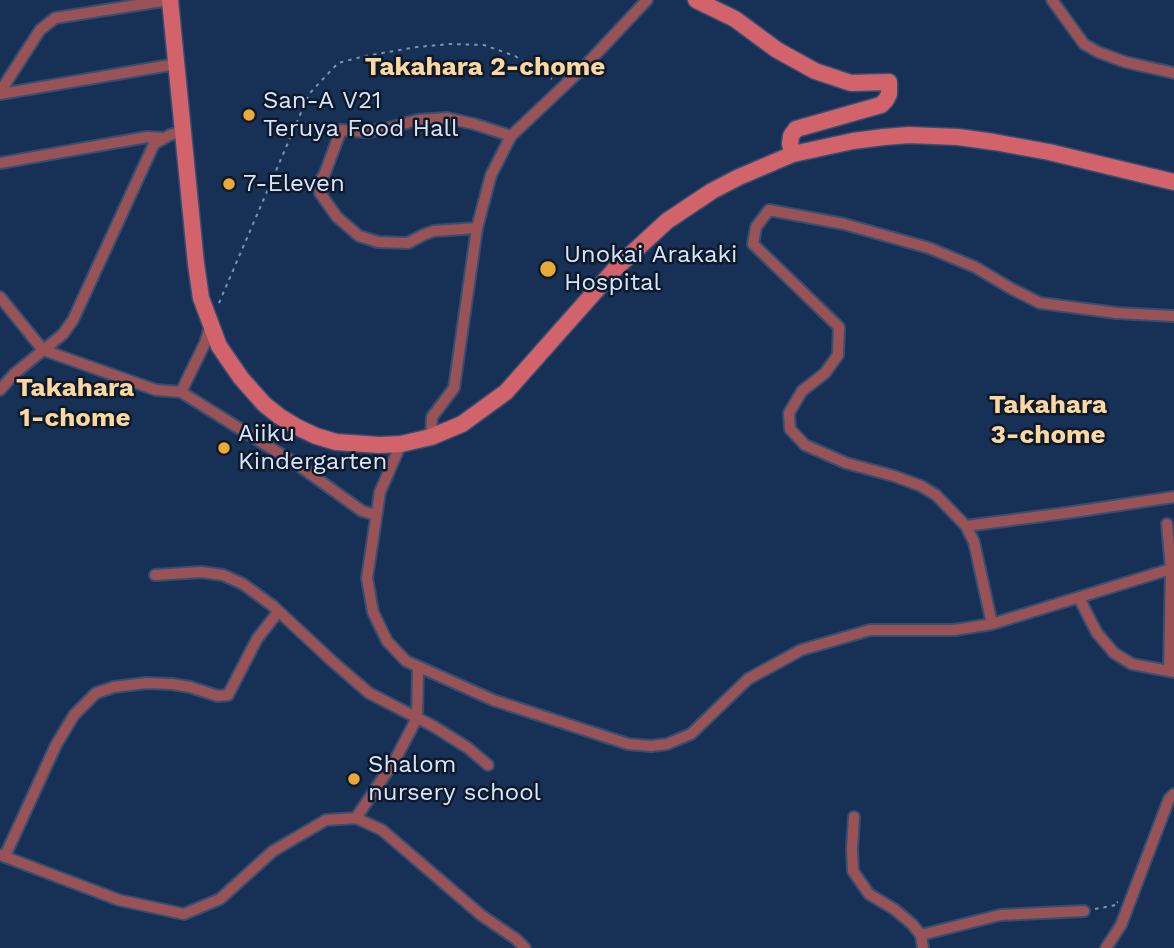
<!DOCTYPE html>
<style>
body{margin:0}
canvas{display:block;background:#173156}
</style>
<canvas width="1174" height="948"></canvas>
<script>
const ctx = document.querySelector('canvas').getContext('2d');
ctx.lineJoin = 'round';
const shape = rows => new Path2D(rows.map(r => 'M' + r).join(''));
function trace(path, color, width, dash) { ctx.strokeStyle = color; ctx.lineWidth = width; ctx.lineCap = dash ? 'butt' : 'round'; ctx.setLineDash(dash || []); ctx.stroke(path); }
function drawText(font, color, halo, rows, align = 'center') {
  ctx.font = font + ' "Work Sans",sans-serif'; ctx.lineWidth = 5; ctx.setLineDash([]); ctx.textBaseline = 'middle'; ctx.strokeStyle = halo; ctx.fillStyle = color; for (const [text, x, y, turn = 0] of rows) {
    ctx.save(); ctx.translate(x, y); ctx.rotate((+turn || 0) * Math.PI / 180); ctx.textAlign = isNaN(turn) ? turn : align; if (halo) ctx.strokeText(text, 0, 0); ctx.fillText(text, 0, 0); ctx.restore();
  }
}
const path = shape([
 [219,303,309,94,338,63,365,56,417,47,450,44,484,45,515,56,552,79],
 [1095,909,1116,905,1115,903,1118,902]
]);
const street = shape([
 [1052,0,1084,44,1098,52,1125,62,1174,73],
 [0,92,40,30,55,18,169,0],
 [0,94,176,64],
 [0,163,147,137,163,138],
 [477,228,434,231,423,235,408,243,378,242,359,236,337,217,320,193,320,182,325,173,341,130,366,132,389,128,417,120,447,118,474,124,511,136],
 [0,297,43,350,156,390,181,392,298,465,362,511,376,515],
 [0,390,14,374,63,334,73,320,154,144,170,135,183,131],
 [181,392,205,343,211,324],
 [431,437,432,417,454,388,477,228,491,175,511,136,584,67,647,0],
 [401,444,380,492,367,578,373,612,387,641,406,661,493,700,628,744,651,746,667,744,691,734,748,679,801,650,870,630,954,630,992,624,1174,568],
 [1167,524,1171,568,1169,671],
 [966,526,1073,512,1174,497],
 [155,575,201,572,223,575,243,584,273,606,332,661,369,693,433,726,468,748,488,765],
 [1079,598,1097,633,1114,653,1132,664,1174,672],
 [992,624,974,542,966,526,936,495,921,486,894,476,846,463,805,445,790,429,789,413,802,391,825,373,838,355,839,327,753,244,756,227,769,210,844,224,929,248,975,267,1012,289,1040,303,1117,313,1174,316],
 [854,817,852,849,853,871,869,894,894,909,912,924,921,935],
 [356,818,382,830,481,915,516,939,525,948],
 [0,855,119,900,184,914,220,899,273,851,326,820,356,818,395,760,417,718,418,668],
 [5,856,56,745,74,715,96,693,114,687,146,683,172,684,190,687,218,696,228,695,257,639,278,612],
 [923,948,921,935,1000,915,1084,911],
 [1106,948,1121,925,1169,799,1174,794]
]);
const secondary = shape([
 [170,0,196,264,201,298,219,346,241,378,264,404,279,416,297,427,316,436,336,442,379,445,401,444,431,437,462,424,506,392,616,268,667,221,712,191,739,177,793,154,853,141,884,137,909,135,958,137,994,142,1049,152,1174,182],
 [696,0,735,19,777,50,815,71,851,83,889,82,889,94,886,100,881,105,796,129,791,136,790,144,793,154]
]);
const markers = [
 [249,115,7,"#eaaa38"],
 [229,184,7,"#eaaa38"],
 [548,269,9,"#eaaa38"],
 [224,448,7,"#eaaa38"],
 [354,779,7,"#eaaa38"]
];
const poiNames = [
 ["San-A V21",263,101],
 ["Teruya Food Hall",263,129],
 ["7-Eleven",243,184],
 ["Unokai Arakaki",564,255],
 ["Hospital",564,283],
 ["Aiiku",238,434],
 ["Kindergarten",238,462],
 ["Shalom",368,765],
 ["nursery school",368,793]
];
const neighbourhoodNames = [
 ["Takahara 2-chome",485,67],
 ["Takahara",75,388],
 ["1-chome",75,418],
 ["Takahara",1048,405],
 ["3-chome",1048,435]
];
trace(street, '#364e71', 14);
trace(secondary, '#364e71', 19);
trace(path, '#7e92b0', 2, [3.5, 5]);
trace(street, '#995357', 10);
trace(secondary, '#d2636b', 16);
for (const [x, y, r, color] of markers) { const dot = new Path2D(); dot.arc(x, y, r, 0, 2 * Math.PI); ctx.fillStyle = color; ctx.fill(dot); trace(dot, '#0e192a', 2.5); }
drawText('24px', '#d6e6fe', '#0e192a', poiNames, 'left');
drawText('bold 26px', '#fbd7a1', '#0e192a', neighbourhoodNames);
</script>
